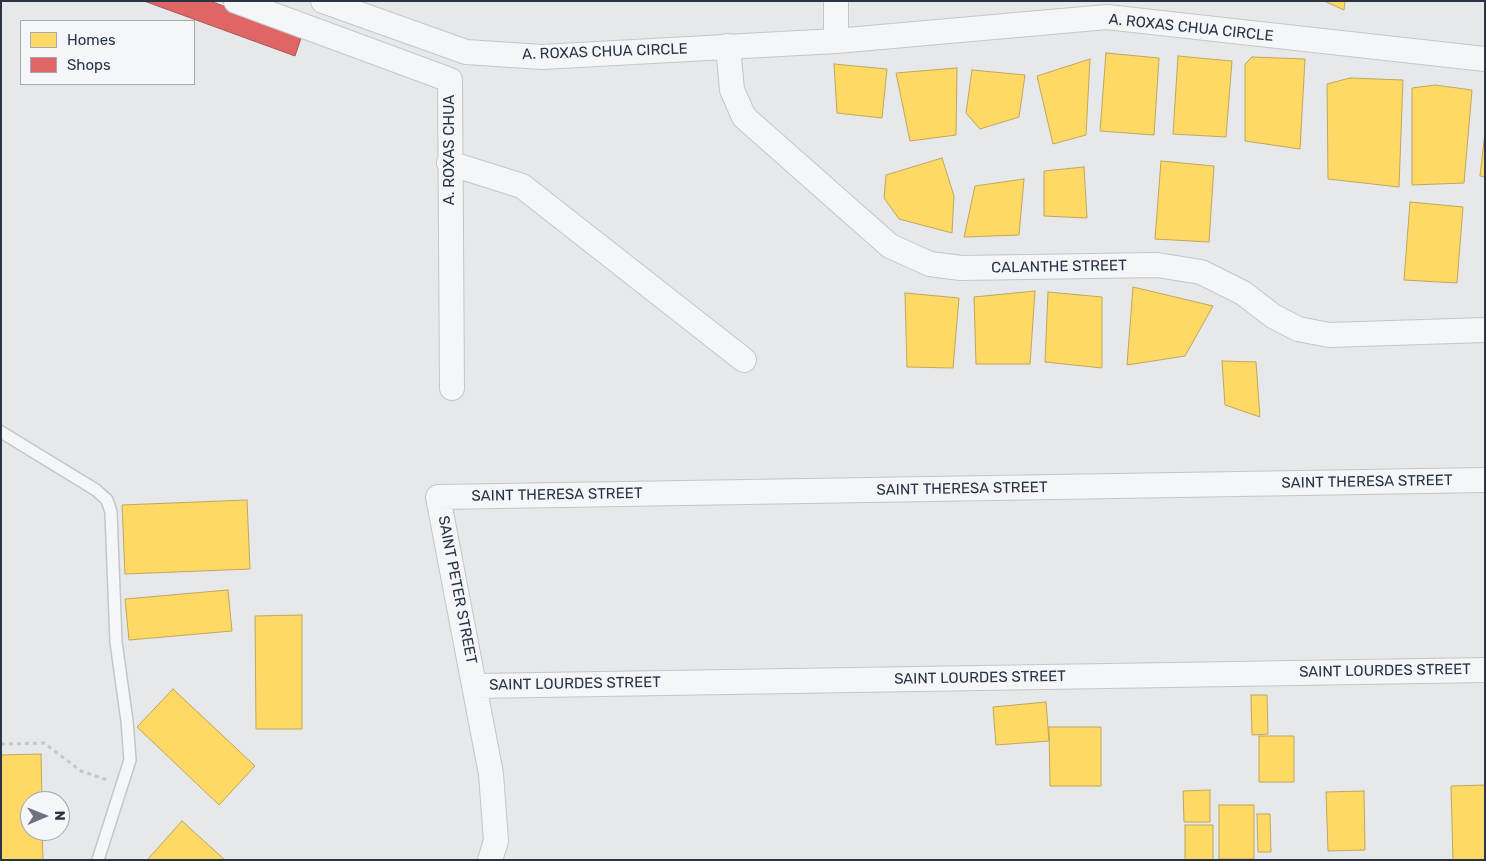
<!DOCTYPE html>
<style>
body{margin:0}
#map{position:relative;width:1486px;height:861px;overflow:hidden;background:#e6e8ea;font-family:Rubik,sans-serif}
canvas{display:block}
.frame{position:absolute;inset:0;border:2px solid #2b3445;pointer-events:none}
.legend{position:absolute;left:20px;top:20px;width:175px;height:65px;box-sizing:border-box;background:#f4f6f9;border:1px solid #a4a8b1;margin:0;padding:6px 9px;list-style:none;font-size:15px;color:#2b3445}
.legend li{display:flex;align-items:center;gap:10px;height:25px}
.legend b{width:25px;border:1px solid #a4a8b1}
.north{position:absolute;left:20px;top:791px;width:50px;height:50px;box-sizing:border-box;background:#f4f6f9;border:1px solid #a4a8b1;border-radius:50%;rotate:89deg;font-size:14px;font-weight:700;line-height:20px;text-align:center;color:#2b3445}
.north::after{content:'';display:block;margin:auto;width:18px;height:22px;background:#6c737f;clip-path:polygon(50% 0,100% 100%,50% 72%,0 100%)}
</style>
<div id="map">
<canvas width="1486" height="861"></canvas>
<div class="frame"></div>
<ul class="legend">
<li><b style="height:14px;background:#ffd966"></b>Homes</li>
<li><b style="height:14px;background:#e06666"></b>Shops</li>
</ul>
<div class="north">N</div>
</div>
<script>
const ctx = document.querySelector('canvas').getContext('2d');
ctx.lineJoin = 'round';
function fill(path, color) { ctx.fillStyle = color; ctx.fill(path, 'evenodd'); }
const shape = rows => new Path2D(rows.map(r => 'M' + r).join(''));
function trace(path, color, width, dash) { ctx.strokeStyle = color; ctx.lineWidth = width; ctx.lineCap = dash ? 'butt' : 'round'; ctx.setLineDash(dash || []); ctx.stroke(path); }
function drawText(font, color, halo, rows, align = 'center') {
  ctx.font = font + ' Rubik,sans-serif'; ctx.lineWidth = 5; ctx.setLineDash([]); ctx.textBaseline = 'middle'; ctx.strokeStyle = halo; ctx.fillStyle = color; for (const [text, x, y, turn = 0] of rows) {
    ctx.save(); ctx.translate(x, y); ctx.rotate((+turn || 0) * Math.PI / 180); ctx.textAlign = isNaN(turn) ? turn : align; if (halo) ctx.strokeText(text, 0, 0); ctx.fillText(text, 0, 0); ctx.restore();
  }
}
const homes = shape([
 [1324,1,1345,1,1344,10,1324,1],
 [1106,53,1159,58,1154,135,1100,131,1106,53],
 [1178,56,1232,61,1226,137,1173,134,1178,56],
 [1252,57,1305,59,1300,149,1245,141,1245,64,1252,57],
 [1090,59,1086,135,1053,144,1037,76,1090,59],
 [834,64,887,69,882,118,837,113,834,64],
 [957,68,956,135,910,141,896,73,957,68],
 [972,70,1025,75,1019,117,980,129,966,113,972,70],
 [1350,78,1403,80,1399,187,1328,179,1327,84,1350,78],
 [1435,85,1472,90,1464,183,1412,185,1412,88,1435,85],
 [1485,132,1485,177,1480,176,1485,132],
 [942,158,954,196,952,233,899,219,884,198,886,175,942,158],
 [1161,161,1214,166,1209,242,1155,239,1161,161],
 [1084,167,1087,218,1044,216,1044,171,1084,167],
 [1024,179,1019,235,964,237,975,186,1024,179],
 [1410,202,1463,207,1457,283,1404,280,1410,202],
 [1133,287,1213,306,1185,356,1127,365,1133,287],
 [1035,291,1030,364,976,364,974,297,1035,291],
 [1048,292,1102,297,1102,368,1045,362,1048,292],
 [905,293,959,298,953,368,907,367,905,293],
 [1222,361,1256,362,1260,417,1225,405,1222,361],
 [247,500,250,569,125,574,122,505,247,500],
 [228,590,232,631,129,640,125,599,228,590],
 [302,615,302,729,256,729,255,616,302,615],
 [173,689,255,766,219,805,137,727,173,689],
 [1251,695,1267,695,1268,734,1252,735,1251,695],
 [1046,702,1049,741,996,745,993,707,1046,702],
 [1049,727,1101,727,1101,786,1050,786,1049,727],
 [1259,736,1294,736,1294,782,1259,782,1259,736],
 [41,754,42,801,30,801,30,831,42,831,43,860,1,860,1,755,41,754],
 [1485,785,1485,860,1453,860,1451,786,1485,785],
 [1210,790,1210,822,1184,822,1183,791,1210,790],
 [1364,791,1365,850,1328,851,1326,792,1364,791],
 [1219,805,1254,805,1254,859,1219,859,1219,805],
 [1257,814,1270,814,1271,852,1258,852,1257,814],
 [182,821,225,860,147,860,182,821],
 [1185,825,1213,825,1213,860,1185,860,1185,825]
]);
const shops = shape([
 [144,1,210,1,302,35,295,56,144,1]
]);
const path = shape([
 [1,744,44,743,81,771,107,780]
]);
const lane = shape([
 [1,432,96,490,107,500,111,512,116,642,127,721,130,760,98,860]
]);
const street = shape([
 [236,1,450,80,452,388],
 [323,1,466,52,542,57,836,41,1107,17,1485,59],
 [836,1,836,41],
 [728,46,732,90,744,117,890,246,930,264,961,268,1157,265,1201,272,1243,293,1273,316,1298,329,1329,335,1485,330],
 [449,163,522,186,744,360],
 [476,686,1485,670],
 [490,860,496,841,491,774,438,497,1485,480]
]);
const streetNames = [
 ["A. ROXAS CHUA CIRCLE",1191,28,6],
 ["A. ROXAS CHUA CIRCLE",605,52,-2],
 ["A. ROXAS CHUA",450,150,-90],
 ["CALANTHE STREET",1059,267,-1],
 ["SAINT THERESA STREET",1367,482,-1],
 ["SAINT THERESA STREET",962,489,-1],
 ["SAINT THERESA STREET",557,495,-1],
 ["SAINT PETER STREET",457,590,79],
 ["SAINT LOURDES STREET",1385,671,-1],
 ["SAINT LOURDES STREET",980,678,-1],
 ["SAINT LOURDES STREET",575,684,-1]
];
fill(homes, '#ffd966');
trace(homes, '#bfa85c', 1);
fill(shops, '#e06666');
trace(shops, '#aa575c', 1);
trace(lane, '#c4c6c8', 14);
trace(street, '#c4c6c8', 26);
trace(path, '#c5c6ca', 3, [4, 4]);
trace(lane, '#f5f6f7', 11);
trace(street, '#f5f6f7', 24);
drawText('15px', '#2b3445', '#f4f6f9', streetNames);
</script>
